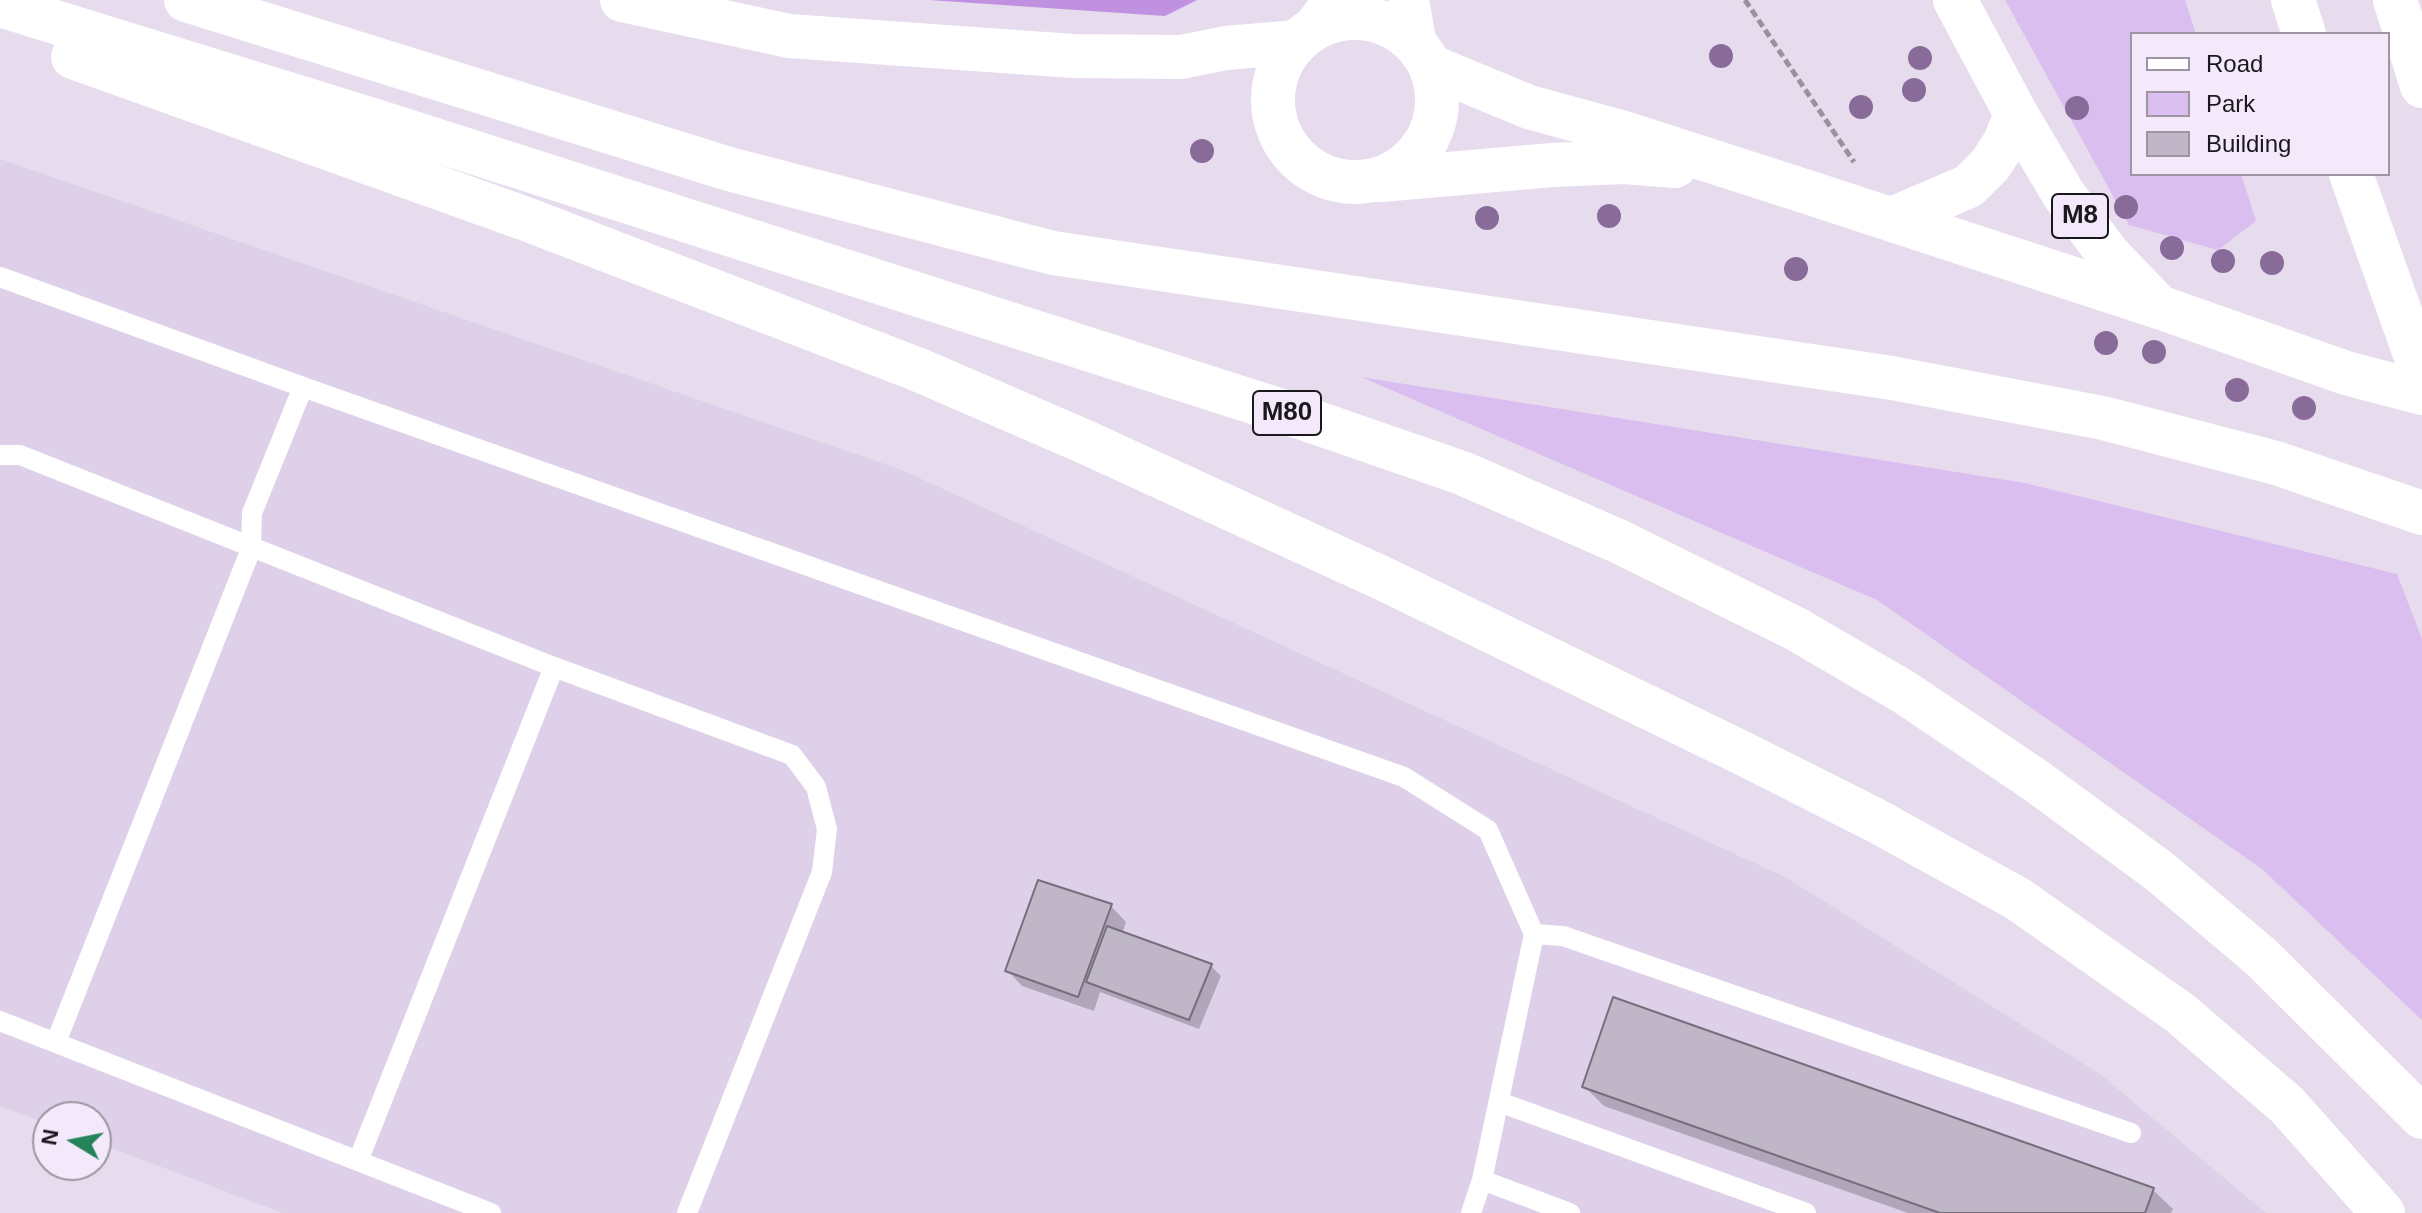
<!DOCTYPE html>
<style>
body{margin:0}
#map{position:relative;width:2422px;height:1213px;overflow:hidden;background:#e6dced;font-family:Arial,sans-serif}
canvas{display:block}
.legend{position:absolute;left:2130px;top:32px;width:260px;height:144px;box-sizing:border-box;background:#f3e9fb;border:2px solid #9c95a2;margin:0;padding:10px 14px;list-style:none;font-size:24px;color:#1a171d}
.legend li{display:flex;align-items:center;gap:16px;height:40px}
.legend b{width:40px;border:2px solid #9c95a2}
.north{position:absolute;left:32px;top:1101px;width:80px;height:80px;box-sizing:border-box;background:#f3e9fb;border:2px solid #9c95a2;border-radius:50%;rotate:280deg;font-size:22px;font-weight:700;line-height:32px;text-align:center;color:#1a171d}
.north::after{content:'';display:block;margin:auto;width:28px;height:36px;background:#23835a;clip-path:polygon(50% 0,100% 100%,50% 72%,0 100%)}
</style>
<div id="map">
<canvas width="2422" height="1213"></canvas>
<ul class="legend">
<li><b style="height:10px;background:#fff"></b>Road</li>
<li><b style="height:22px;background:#dbbef0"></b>Park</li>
<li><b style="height:22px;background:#bfb6c7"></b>Building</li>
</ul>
<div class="north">N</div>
</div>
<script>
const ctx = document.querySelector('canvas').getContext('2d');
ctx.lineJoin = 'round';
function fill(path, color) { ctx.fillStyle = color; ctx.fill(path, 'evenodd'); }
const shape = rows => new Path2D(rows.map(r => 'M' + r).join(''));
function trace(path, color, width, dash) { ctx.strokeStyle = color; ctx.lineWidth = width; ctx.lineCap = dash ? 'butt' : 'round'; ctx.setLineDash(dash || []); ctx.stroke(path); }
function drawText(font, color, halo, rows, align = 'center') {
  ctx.font = font + ' Arial,sans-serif'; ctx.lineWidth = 7; ctx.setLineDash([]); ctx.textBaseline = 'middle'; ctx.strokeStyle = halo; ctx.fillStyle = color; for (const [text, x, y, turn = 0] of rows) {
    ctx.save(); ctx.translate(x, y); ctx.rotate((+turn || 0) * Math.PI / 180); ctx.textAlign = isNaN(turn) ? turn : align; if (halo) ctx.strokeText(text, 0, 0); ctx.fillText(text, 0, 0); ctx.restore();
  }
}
const built = shape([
 [0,159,902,470,1787,878,2100,1074,2266,1213,282,1213,96,1142,96,1117,48,1117,48,1124,0,1106]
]);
const green = shape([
 [2005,0,2185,0,2196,34,2132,34,2132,174,2241,174,2256,221,2218,250,2129,225],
 [1361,377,2025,483,2397,574,2422,639,2422,1020,2262,869,1877,600]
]);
const forest = shape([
 [929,0,1197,0,1165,16]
]);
const shadow = shape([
 [1111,906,1126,922,1122,934,1210,965,1221,976,1199,1029,1100,992,1094,1011,1022,986,1007,970],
 [1584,1086,2153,1190,2173,1209,2171,1213,1908,1213,1604,1106]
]);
const building = shape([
 [1038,880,1112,904,1078,997,1005,971,1038,880],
 [1107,926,1212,964,1189,1020,1086,982,1107,926],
 [1613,997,2154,1188,2145,1213,1940,1213,1582,1087,1613,997]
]);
const path = shape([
 [1745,0,1854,162]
]);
const lane = shape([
 [0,277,303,387,1404,777,1488,830,1534,934,1482,1180,1570,1213],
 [0,455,20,455,554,667,792,755,816,787,827,829,822,872,687,1213],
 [1534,934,1563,936,2131,1133],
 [0,1021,491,1213],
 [56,1042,251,549,252,513,303,387],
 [1499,1102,1806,1213],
 [358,1161,554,667],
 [1471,1213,1482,1180]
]);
const street = shape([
 [1409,0,1417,46],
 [1311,30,1333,0]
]);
const secondary = shape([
 '1273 100a82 82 0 1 1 164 0a82 82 0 1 1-164 0Z',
 [1430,66,1529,107,1624,133,1801,190,2159,307,2346,373,2422,393],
 [1381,180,1552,165,1624,162,1675,166]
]);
const highway = shape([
 [186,0,729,169,1053,253,1892,378,2103,418,2276,463,2422,513],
 [622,0,789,36,1073,56,1181,57,1226,48,1297,42],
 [1955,0,2016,114,2064,195,2108,254,2159,307],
 [2293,0,2304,34],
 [2395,0,2422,86],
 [0,5,379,122,1300,417,1462,473,1618,541,1796,629,1904,692,2035,780,2159,871,2261,957,2422,1117],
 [73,57,526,219,919,370,1083,441,1384,579,1742,753,1875,820,2018,899,2180,1013,2287,1105,2383,1213],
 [2351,174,2422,374],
 [1892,219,1969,186,1990,165,2005,142,2016,114]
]);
const trees = [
 [1721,56],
 [1920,58],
 [1914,90],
 [1861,107],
 [2077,108],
 [1202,151],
 [2126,207],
 [1609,216],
 [1487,218],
 [2172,248],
 [2223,261],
 [2272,263],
 [1796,269],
 [2106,343],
 [2154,352],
 [2237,390],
 [2304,408]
];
const shields = [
 [2080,216,56],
 [1287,413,68]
];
const shieldNames = [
 ["M8",2080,216],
 ["M80",1287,413]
];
fill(built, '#ded0e8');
fill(green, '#dbbef0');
fill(forest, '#c091e1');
fill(shadow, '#0003');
fill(building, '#bfb6c7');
trace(building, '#766e7d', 2);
trace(path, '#99929e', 5, [8, 4]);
trace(lane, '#fff', 20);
trace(street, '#fff', 40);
trace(secondary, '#fff', 44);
trace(highway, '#fff', 44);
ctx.fillStyle = '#896b9a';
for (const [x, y] of trees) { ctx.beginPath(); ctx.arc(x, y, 12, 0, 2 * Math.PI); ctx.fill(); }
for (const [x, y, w] of shields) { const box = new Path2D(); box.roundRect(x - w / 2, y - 22, w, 44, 6); ctx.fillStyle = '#f3e9fb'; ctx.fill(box); trace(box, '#1a171d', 2); }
drawText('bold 26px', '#1a171d', null, shieldNames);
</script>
